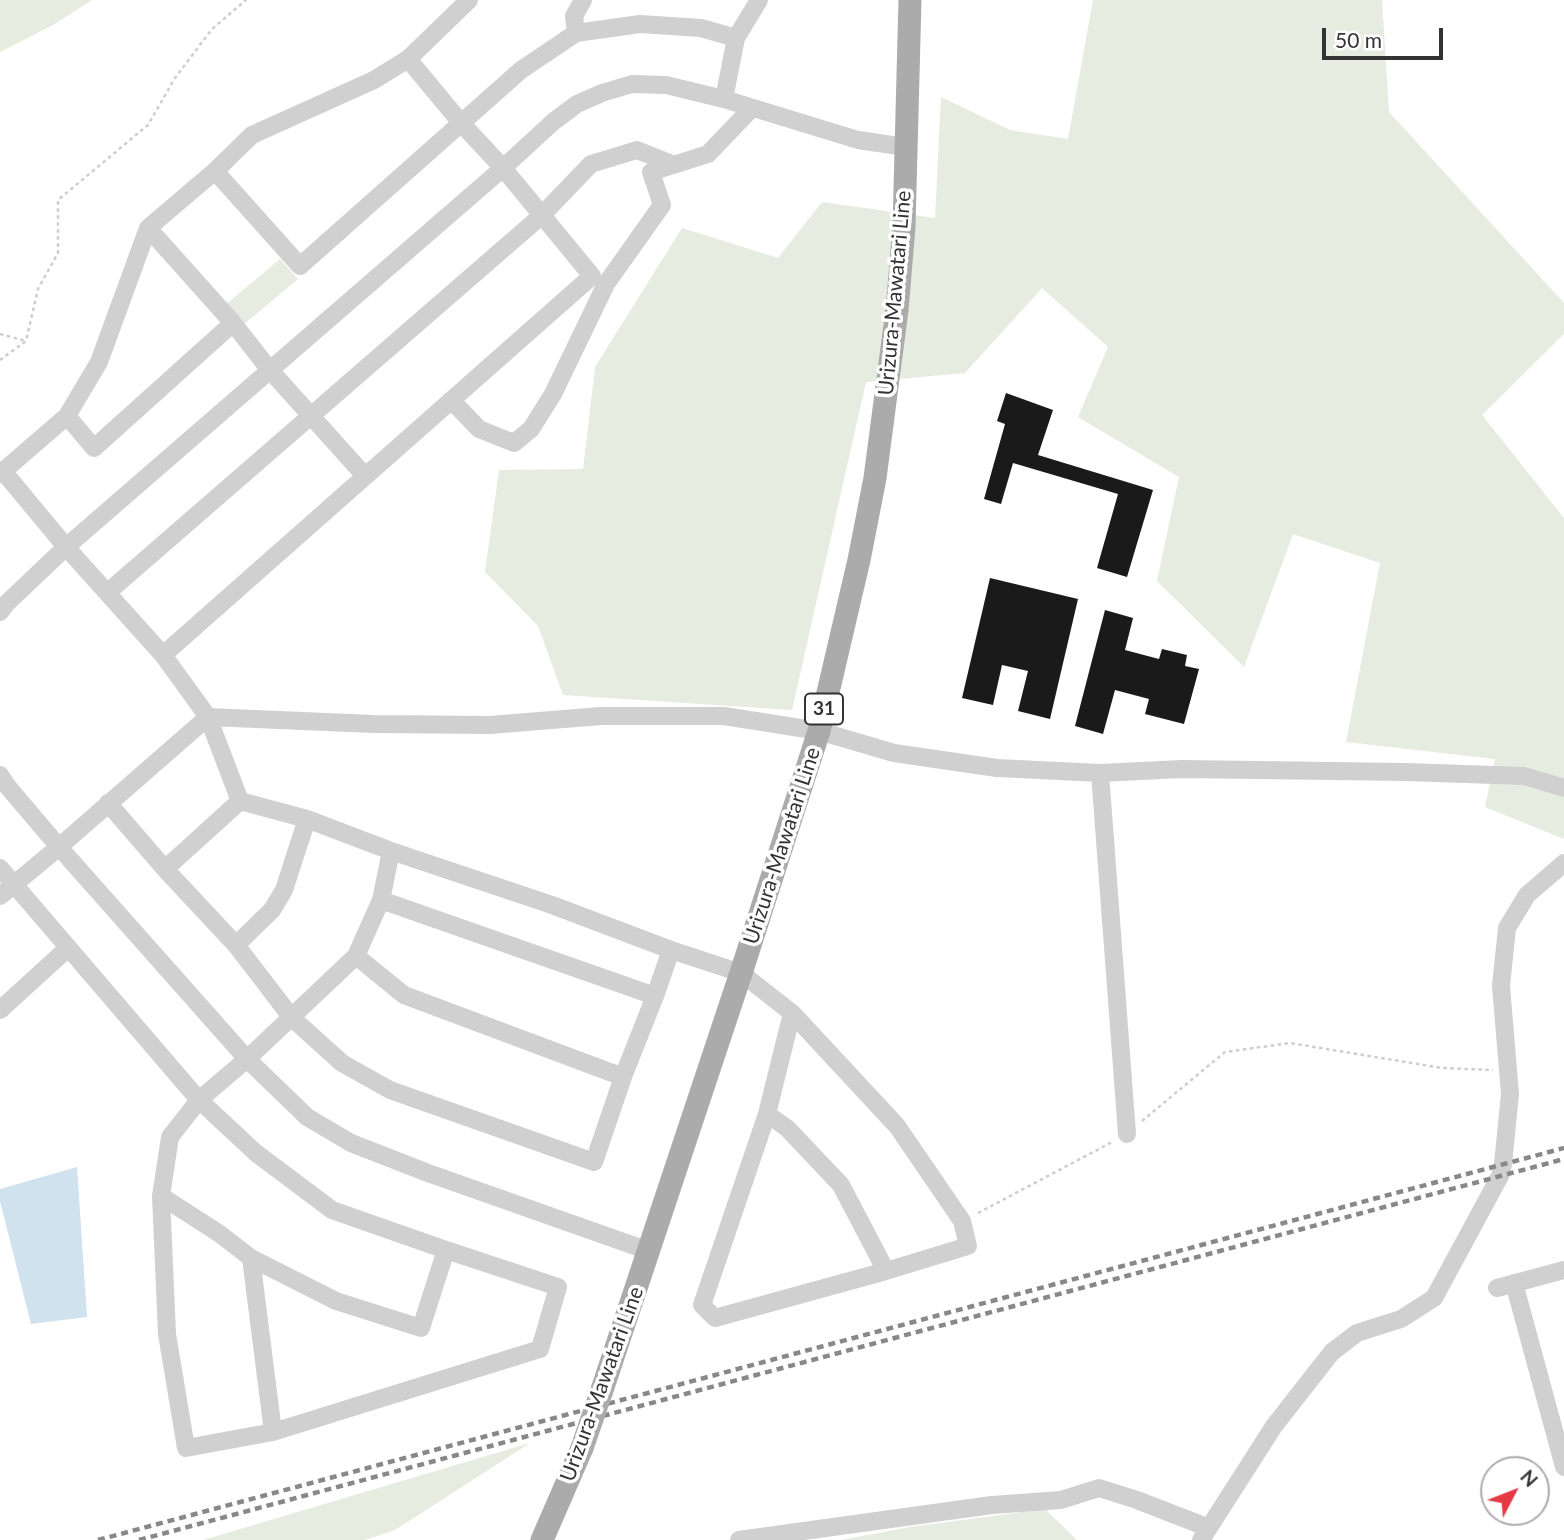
<!DOCTYPE html>
<style>
body{margin:0}
#map{position:relative;width:1564px;height:1540px;overflow:hidden;background:#fff;font-family:Lato,sans-serif}
canvas{display:block}
.north{position:absolute;left:1480px;top:1456px;width:70px;height:70px;box-sizing:border-box;background:#fff;border:2px solid #adadad;border-radius:50%;rotate:48deg;font-size:19px;font-weight:700;line-height:28px;text-align:center;color:#333}
.north::after{content:'';display:block;margin:auto;width:24px;height:32px;background:#e63946;clip-path:polygon(50% 0,100% 100%,50% 72%,0 100%)}
.scale{position:absolute;left:1322px;top:28px;width:121px;height:32px;box-sizing:border-box;border:4px solid #333;border-top:0;padding-left:9px;font-size:21px;line-height:24px;white-space:nowrap;color:#333;-webkit-text-stroke:5px #fff;paint-order:stroke}
</style>
<div id="map">
<canvas width="1564" height="1540"></canvas>
<div class="north">N</div>
<div class="scale">50 m</div>
</div>
<script>
const ctx = document.querySelector('canvas').getContext('2d');
ctx.lineJoin = 'round';
function fill(path, color) { ctx.fillStyle = color; ctx.fill(path, 'evenodd'); }
const shape = rows => new Path2D(rows.map(r => 'M' + r).join(''));
function trace(path, color, width, dash) { ctx.strokeStyle = color; ctx.lineWidth = width; ctx.lineCap = dash ? 'butt' : 'round'; ctx.setLineDash(dash || []); ctx.stroke(path); }
function drawText(font, color, halo, rows, align = 'center') {
  ctx.font = font + ' Lato,sans-serif'; ctx.lineWidth = 7; ctx.setLineDash([]); ctx.textBaseline = 'middle'; ctx.strokeStyle = halo; ctx.fillStyle = color; for (const [text, x, y, turn = 0] of rows) {
    ctx.save(); ctx.translate(x, y); ctx.rotate((+turn || 0) * Math.PI / 180); ctx.textAlign = isNaN(turn) ? turn : align; if (halo) ctx.strokeText(text, 0, 0); ctx.fillText(text, 0, 0); ctx.restore();
  }
}
const green = shape([
 [0,0,92,0,53,25,0,52],
 [1093,0,1382,0,1389,112,1564,303,1564,334,1482,415,1564,518,1564,839,1485,807,1495,759,1346,742,1380,563,1293,534,1244,667,1157,581,1179,477,1078,417,1108,347,1042,288,965,373,866,382,792,710,563,695,538,626,485,572,499,470,583,469,595,367,682,228,778,258,822,202,935,218,941,97,1010,130,1068,139],
 [280,259,298,279,243,325,225,305],
 [530,1443,395,1530,365,1540,203,1540],
 [1045,1509,1077,1540,841,1540,910,1527]
]);
const water = shape([
 [77,1167,87,1317,31,1324,0,1201,0,1189]
]);
const building = shape([
 [1006,393,1053,410,1038,455,1153,490,1127,577,1097,568,1118,494,1013,463,1001,504,984,499,1005,424,997,421],
 [990,578,1078,599,1050,719,1018,711,1028,671,1002,665,993,705,962,698],
 [1105,610,1133,618,1125,650,1159,659,1162,649,1187,655,1185,666,1199,669,1184,724,1145,714,1149,699,1115,690,1103,734,1075,726]
]);
const path = shape([
 [0,334,26,341],
 [0,360,26,341,38,289,58,253,58,200,148,125,175,78,212,29,246,0],
 [1142,1121,1225,1052,1290,1043,1442,1068,1493,1070],
 [978,1213,1114,1141]
]);
const minor = shape([
 [576,33,574,16,583,0],
 [724,99,736,38,759,0],
 [215,171,300,266,521,70,576,33,640,24,701,28,736,38],
 [148,228,233,323,269,369,365,476],
 [451,400,479,429,514,443,531,429,553,394,606,284,662,205,651,172,708,154,752,108],
 [67,416,94,448,233,323],
 [0,474,67,416,99,362,148,228,215,171,252,135,374,80,408,59,469,0],
 [108,592,541,216,591,164,637,150,672,164],
 [0,612,7,603,66,547,503,168,553,122,577,104,602,93,632,84,666,85,724,99,858,140,906,147],
 [163,655,592,276,503,168,462,124,408,59],
 [1100,773,1127,1134],
 [0,775,8,787,59,847,247,1059,307,1117,351,1143,428,1173,649,1251],
 [108,803,165,869,236,945,292,1018,342,1063,390,1090,594,1162,623,1077,655,996,671,950],
 [0,868,199,1100,256,1153,332,1210,446,1250,558,1287,540,1349,273,1432,186,1448,167,1334,161,1196,170,1137,199,1100,247,1059,356,956,381,900,391,851],
 [165,869,240,801],
 [0,896,59,847,208,717,163,655,66,547,3,471],
 [381,900,655,996],
 [236,945,272,910,284,890,307,819],
 [356,956,404,995,623,1077],
 [0,1010,68,948],
 [792,1013,767,1114,702,1305,715,1318,886,1271,968,1246,962,1221,897,1126,792,1013,741,973,671,950,552,905,391,851,307,819,240,801,208,717,374,724,490,725,601,716,724,716,819,731,894,753,997,768,1100,773,1182,769,1406,772,1524,776,1564,788],
 [767,1114,787,1128,841,1185,886,1271],
 [161,1196,220,1234,251,1258,336,1301,421,1328,446,1250],
 [251,1258,273,1432],
 [1514,1283,1564,1467],
 [1497,1288,1564,1270],
 [739,1540,992,1505,1061,1500,1099,1488,1137,1500,1209,1528],
 [1201,1540,1274,1426,1332,1352,1357,1333,1401,1319,1434,1298,1500,1176,1503,1164,1510,1094,1501,986,1507,928,1527,895,1564,863]
]);
const major = shape([
 [602,1390,741,973,819,731,859,560,875,478,897,310,904,227,910,0],
 [542,1540,582,1448]
]);
const rail = shape([
 [98,1540,1564,1148],
 [139,1540,1564,1159]
]);
const majorBridge = shape([
 [582,1448,602,1390]
]);
const shields = [
 [824,709,38]
];
const shieldNames = [
 ["31",824,709]
];
const streetNames = [
 ["Urizura-Mawatari Line",895,293,-85],
 ["Urizura-Mawatari Line",782,846,-72],
 ["Urizura-Mawatari Line",602,1384,-70]
];
fill(green, '#e6ecdf');
fill(water, '#cfe2ee');
fill(building, '#1a1a1a');
trace(path, '#cdcdcd', 2.5, [3.5, 3.5]);
trace(minor, '#d0d0d0', 18);
trace(major, '#ababab', 23);
trace(rail, '#888', 4.5, [7, 5]);
trace(majorBridge, '#ababab', 23);
for (const [x, y, w] of shields) { const box = new Path2D(); box.roundRect(x - w / 2, y - 15.5, w, 31, 5); ctx.fillStyle = '#fff'; ctx.fill(box); trace(box, '#333', 2); }
drawText('bold 19px', '#333', null, shieldNames);
drawText('21px', '#333', '#fff', streetNames);
</script>
